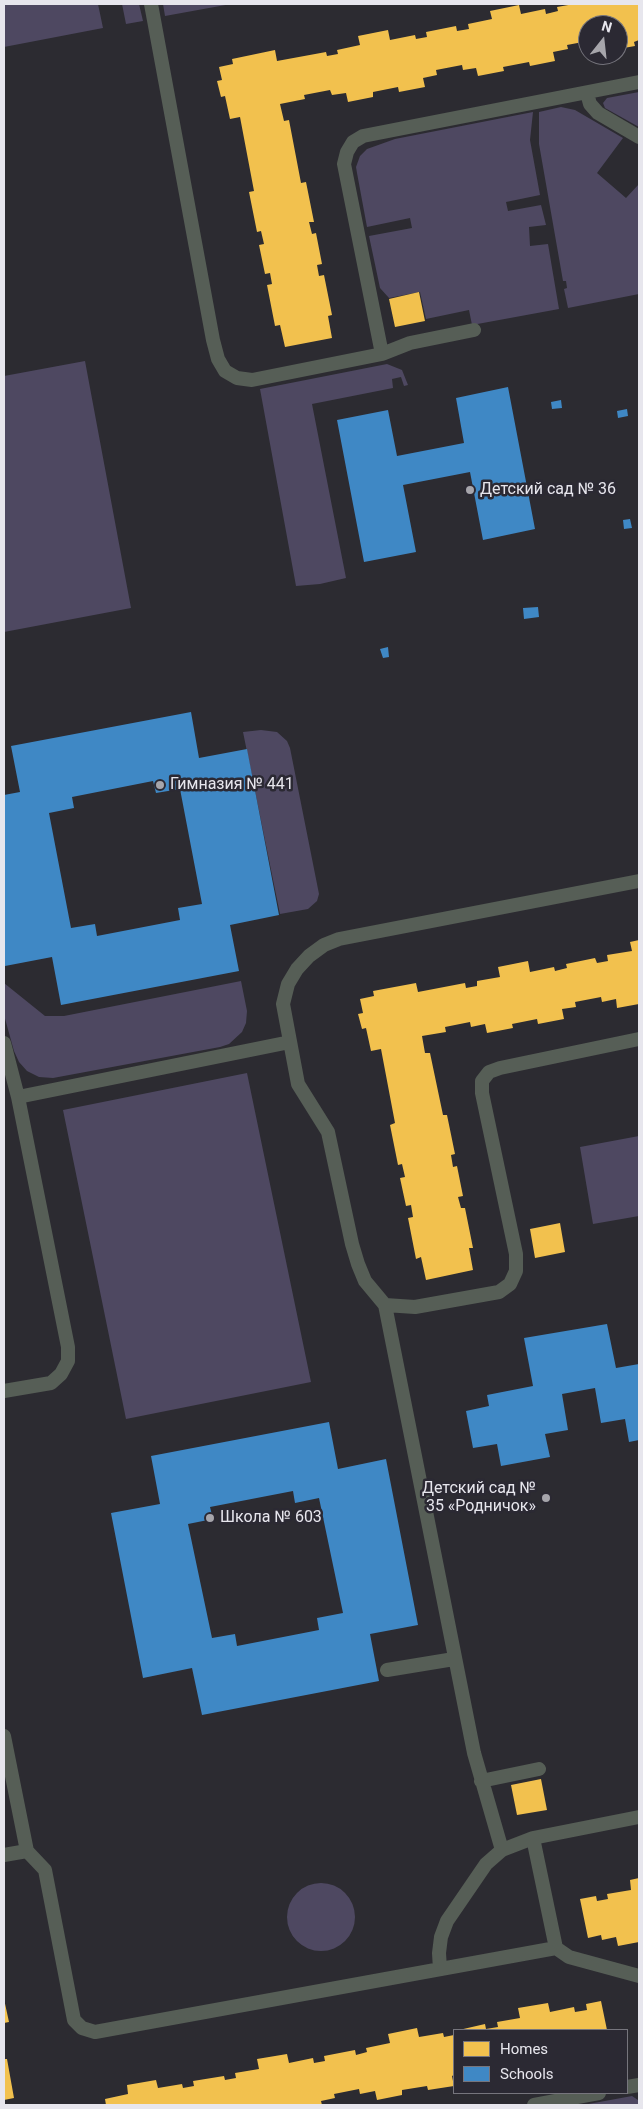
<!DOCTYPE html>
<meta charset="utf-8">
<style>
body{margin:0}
#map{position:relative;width:643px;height:2109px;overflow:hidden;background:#2c2b31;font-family:Roboto,sans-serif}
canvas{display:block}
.frame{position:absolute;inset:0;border:5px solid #e7e6ed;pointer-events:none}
.legend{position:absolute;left:453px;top:2029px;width:175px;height:65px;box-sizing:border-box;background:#2b2933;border:1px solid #76757d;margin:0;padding:6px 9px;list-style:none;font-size:15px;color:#e7e6ed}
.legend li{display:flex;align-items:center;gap:10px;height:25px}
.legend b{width:25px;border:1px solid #76757d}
.north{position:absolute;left:578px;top:15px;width:50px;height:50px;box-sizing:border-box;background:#2b2933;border:1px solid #76757d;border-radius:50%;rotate:16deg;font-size:14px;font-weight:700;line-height:20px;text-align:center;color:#e7e6ed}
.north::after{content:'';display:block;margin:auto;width:18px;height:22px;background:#a6a5ab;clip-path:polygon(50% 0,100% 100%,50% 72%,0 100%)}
</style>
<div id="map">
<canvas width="643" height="2109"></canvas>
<div class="frame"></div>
<ul class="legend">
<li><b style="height:14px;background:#f2c14e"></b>Homes</li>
<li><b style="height:14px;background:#3f88c5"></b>Schools</li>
</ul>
<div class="north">N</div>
</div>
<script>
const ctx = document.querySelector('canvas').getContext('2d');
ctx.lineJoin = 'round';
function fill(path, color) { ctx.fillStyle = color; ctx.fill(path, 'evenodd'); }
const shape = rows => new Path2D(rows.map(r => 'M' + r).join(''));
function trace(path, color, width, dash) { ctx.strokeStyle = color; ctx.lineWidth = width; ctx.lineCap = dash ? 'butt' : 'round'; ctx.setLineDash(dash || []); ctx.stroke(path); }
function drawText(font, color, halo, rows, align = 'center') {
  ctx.font = font + ' Roboto,sans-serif'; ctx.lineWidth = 5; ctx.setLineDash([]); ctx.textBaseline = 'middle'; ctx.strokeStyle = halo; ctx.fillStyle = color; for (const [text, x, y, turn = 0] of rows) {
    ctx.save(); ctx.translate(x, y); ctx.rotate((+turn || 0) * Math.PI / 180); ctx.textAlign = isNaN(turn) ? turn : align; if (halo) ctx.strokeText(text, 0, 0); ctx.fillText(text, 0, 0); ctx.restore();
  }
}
const green = shape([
 [4,4,98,4,103,28,4,47],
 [122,4,139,4,143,21,126,24],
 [163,4,231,4,165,16],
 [639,92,639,127,605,108,603,103,607,98],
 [561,107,575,110,623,138,597,173,626,198,639,184,639,294,568,308,564,289,567,288,566,281,563,281,539,144,539,112],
 [533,112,530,140,540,195,506,202,508,211,541,205,546,225,529,227,530,246,548,244,559,309,472,325,469,310,426,319,420,292,389,298,380,288,369,236,412,228,410,218,367,227,357,173,356,167,360,156,367,149,395,139],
 [85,361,131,608,4,632,4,376],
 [387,364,402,370,408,385,404,386,401,377,392,379,393,388,312,404,346,578,320,584,296,586,260,389],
 [261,730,277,732,287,741,290,748,319,894,317,901,308,909,280,914,243,732],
 [241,981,247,1011,246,1023,242,1032,229,1044,220,1047,53,1078,39,1077,27,1071,19,1062,14,1051,4,1015,4,983,45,1016,64,1016],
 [247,1073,311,1382,126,1419,63,1110],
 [639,1136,639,1216,593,1224,580,1147],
 '287 1917a34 34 0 1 1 68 0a34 34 0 1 1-68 0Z',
 [632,2096,638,2100,639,2105,583,2105]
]);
const homes = shape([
 [574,4,639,4,639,40,634,42,635,46,618,49,618,25,588,25,588,41,567,45,568,49,553,52,555,61,530,66,529,62,503,67,504,71,478,76,476,68,463,70,462,65,436,70,437,75,423,78,425,87,399,92,398,87,373,92,373,97,348,102,346,93,332,95,330,90,304,95,305,99,280,104,284,121,289,120,301,183,306,182,314,222,309,222,312,234,316,233,322,264,317,265,319,276,324,275,332,315,328,316,332,338,285,347,280,325,275,326,267,285,272,284,270,273,265,274,259,245,264,244,261,231,257,232,249,192,254,191,240,117,230,119,225,96,221,97,217,81,222,80,219,67,233,64,232,59,275,50,277,61,326,52,327,56,338,54,337,50,360,45,358,36,388,30,390,40,415,35,416,39,427,37,426,32,456,26,457,31,469,29,468,24,492,19,490,11,519,5,521,14,545,9,546,14,558,11,557,7],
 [419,292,425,321,395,327,389,299],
 [639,940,639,1004,617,1008,616,999,602,1002,601,997,575,1002,576,1007,562,1009,564,1019,538,1024,537,1019,512,1024,513,1028,487,1033,485,1024,471,1027,470,1022,445,1027,446,1032,422,1036,425,1053,430,1053,443,1115,447,1115,455,1154,451,1155,453,1167,457,1166,463,1196,458,1197,461,1208,465,1208,473,1248,469,1248,473,1270,426,1280,421,1257,416,1259,408,1218,413,1217,411,1205,406,1206,400,1178,405,1177,402,1164,398,1165,390,1125,395,1123,381,1049,371,1051,366,1028,362,1029,358,1014,363,1013,360,999,374,996,373,991,416,983,418,992,465,983,466,988,477,986,477,981,500,977,498,967,528,961,530,972,554,967,555,971,567,968,566,964,595,958,597,963,608,961,607,955,632,951,630,942],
 [560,1223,565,1252,535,1258,530,1229],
 [541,1779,547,1810,517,1815,511,1785],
 [639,1878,639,1942,618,1946,616,1937,602,1940,601,1935,588,1938,580,1899,596,1896,597,1901,608,1899,607,1894,631,1890,630,1880],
 [4,1999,9,2022,4,2023],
 [601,2001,607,2030,459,2030,485,2024,486,2029,498,2027,497,2022,520,2018,518,2008,548,2003,550,2012,574,2007,575,2012,587,2010,586,2004],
 [417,2028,419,2037,443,2033,444,2037,454,2035,454,2075,452,2076,454,2086,428,2090,427,2086,402,2090,402,2095,377,2100,375,2091,360,2094,359,2089,334,2094,335,2098,321,2101,322,2105,106,2105,105,2099,128,2094,127,2085,156,2080,158,2088,182,2084,183,2088,194,2086,193,2081,224,2076,225,2080,236,2078,235,2073,259,2069,257,2059,287,2054,289,2063,313,2058,314,2063,325,2061,324,2056,355,2050,356,2055,367,2052,366,2048,390,2043,388,2034],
 [4,2059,7,2059,14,2098,4,2100]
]);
const schools = shape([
 [508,387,535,529,483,540,470,472,403,485,416,552,364,562,337,420,388,410,397,456,464,443,456,398],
 [561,400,562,408,552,409,551,402],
 [627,409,628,416,618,418,617,411],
 [630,519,632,528,624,529,623,520],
 [538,607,539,617,524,619,523,608],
 [388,647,389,657,383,658,380,649],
 [191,712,199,758,247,749,279,915,230,925,239,971,61,1005,52,957,5,966,4,961,4,795,20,792,11,746],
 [153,781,156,793,180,789,202,904,178,908,180,920,97,936,95,924,71,928,49,813,74,808,72,797],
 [607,1324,616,1368,639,1364,639,1440,629,1442,625,1419,601,1423,595,1388,562,1394,568,1430,545,1434,550,1457,501,1466,497,1444,473,1448,466,1411,489,1406,487,1395,533,1386,524,1338],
 [329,1422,338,1469,386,1459,418,1625,370,1634,379,1681,202,1715,192,1668,143,1678,111,1513,160,1504,151,1456],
 [293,1491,295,1503,319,1498,343,1613,317,1618,319,1630,237,1646,235,1634,212,1638,188,1524,213,1519,210,1507]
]);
const lane = shape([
 [151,4,213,340,218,359,225,371,237,378,252,380,382,354,410,343,474,330],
 [587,93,590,104,598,113,639,137],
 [382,354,344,164,347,152,353,142,363,136,639,82],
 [639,881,339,939,324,945,309,956,297,969,288,984,283,1004,298,1084,328,1132,352,1244,358,1264,365,1281,385,1305,415,1307,499,1292,510,1284,516,1271,516,1254,482,1093,482,1081,489,1072,500,1068,639,1039],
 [4,1043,18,1097,290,1042],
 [385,1305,474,1753,502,1850],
 [4,1391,51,1383,61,1374,68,1361,68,1347,18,1097],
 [387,1670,454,1659],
 [4,1736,27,1851,45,1870,74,2020,82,2028,95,2032,556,1948],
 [481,1781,539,1769],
 [533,1838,556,1948,569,1957,639,1976],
 [4,1855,27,1851],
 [440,1969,439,1953,441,1937,447,1921,486,1864,502,1850,533,1838,639,1817],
 [627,2087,639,2085],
 [534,2105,599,2093]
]);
const markers = [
 [470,490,5,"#a6a5ab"],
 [160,785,5,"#a6a5ab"],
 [546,1498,5,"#a6a5ab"],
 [210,1518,5,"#a6a5ab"]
];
const poiNames = [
 ["Детский сад № 36",480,490],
 ["Гимназия № 441",170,785],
 ["Детский сад №",536,1489,"right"],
 ["35 «Родничок»",536,1507,"right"],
 ["Школа № 603",220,1518]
];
fill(green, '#4e4861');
fill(homes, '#f2c14e');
fill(schools, '#3f88c5');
trace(lane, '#565e56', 14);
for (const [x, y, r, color] of markers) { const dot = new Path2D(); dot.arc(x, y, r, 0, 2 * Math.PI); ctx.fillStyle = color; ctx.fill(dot); trace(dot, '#2b2933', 2); }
drawText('16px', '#e7e6ed', '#2b2933', poiNames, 'left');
</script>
